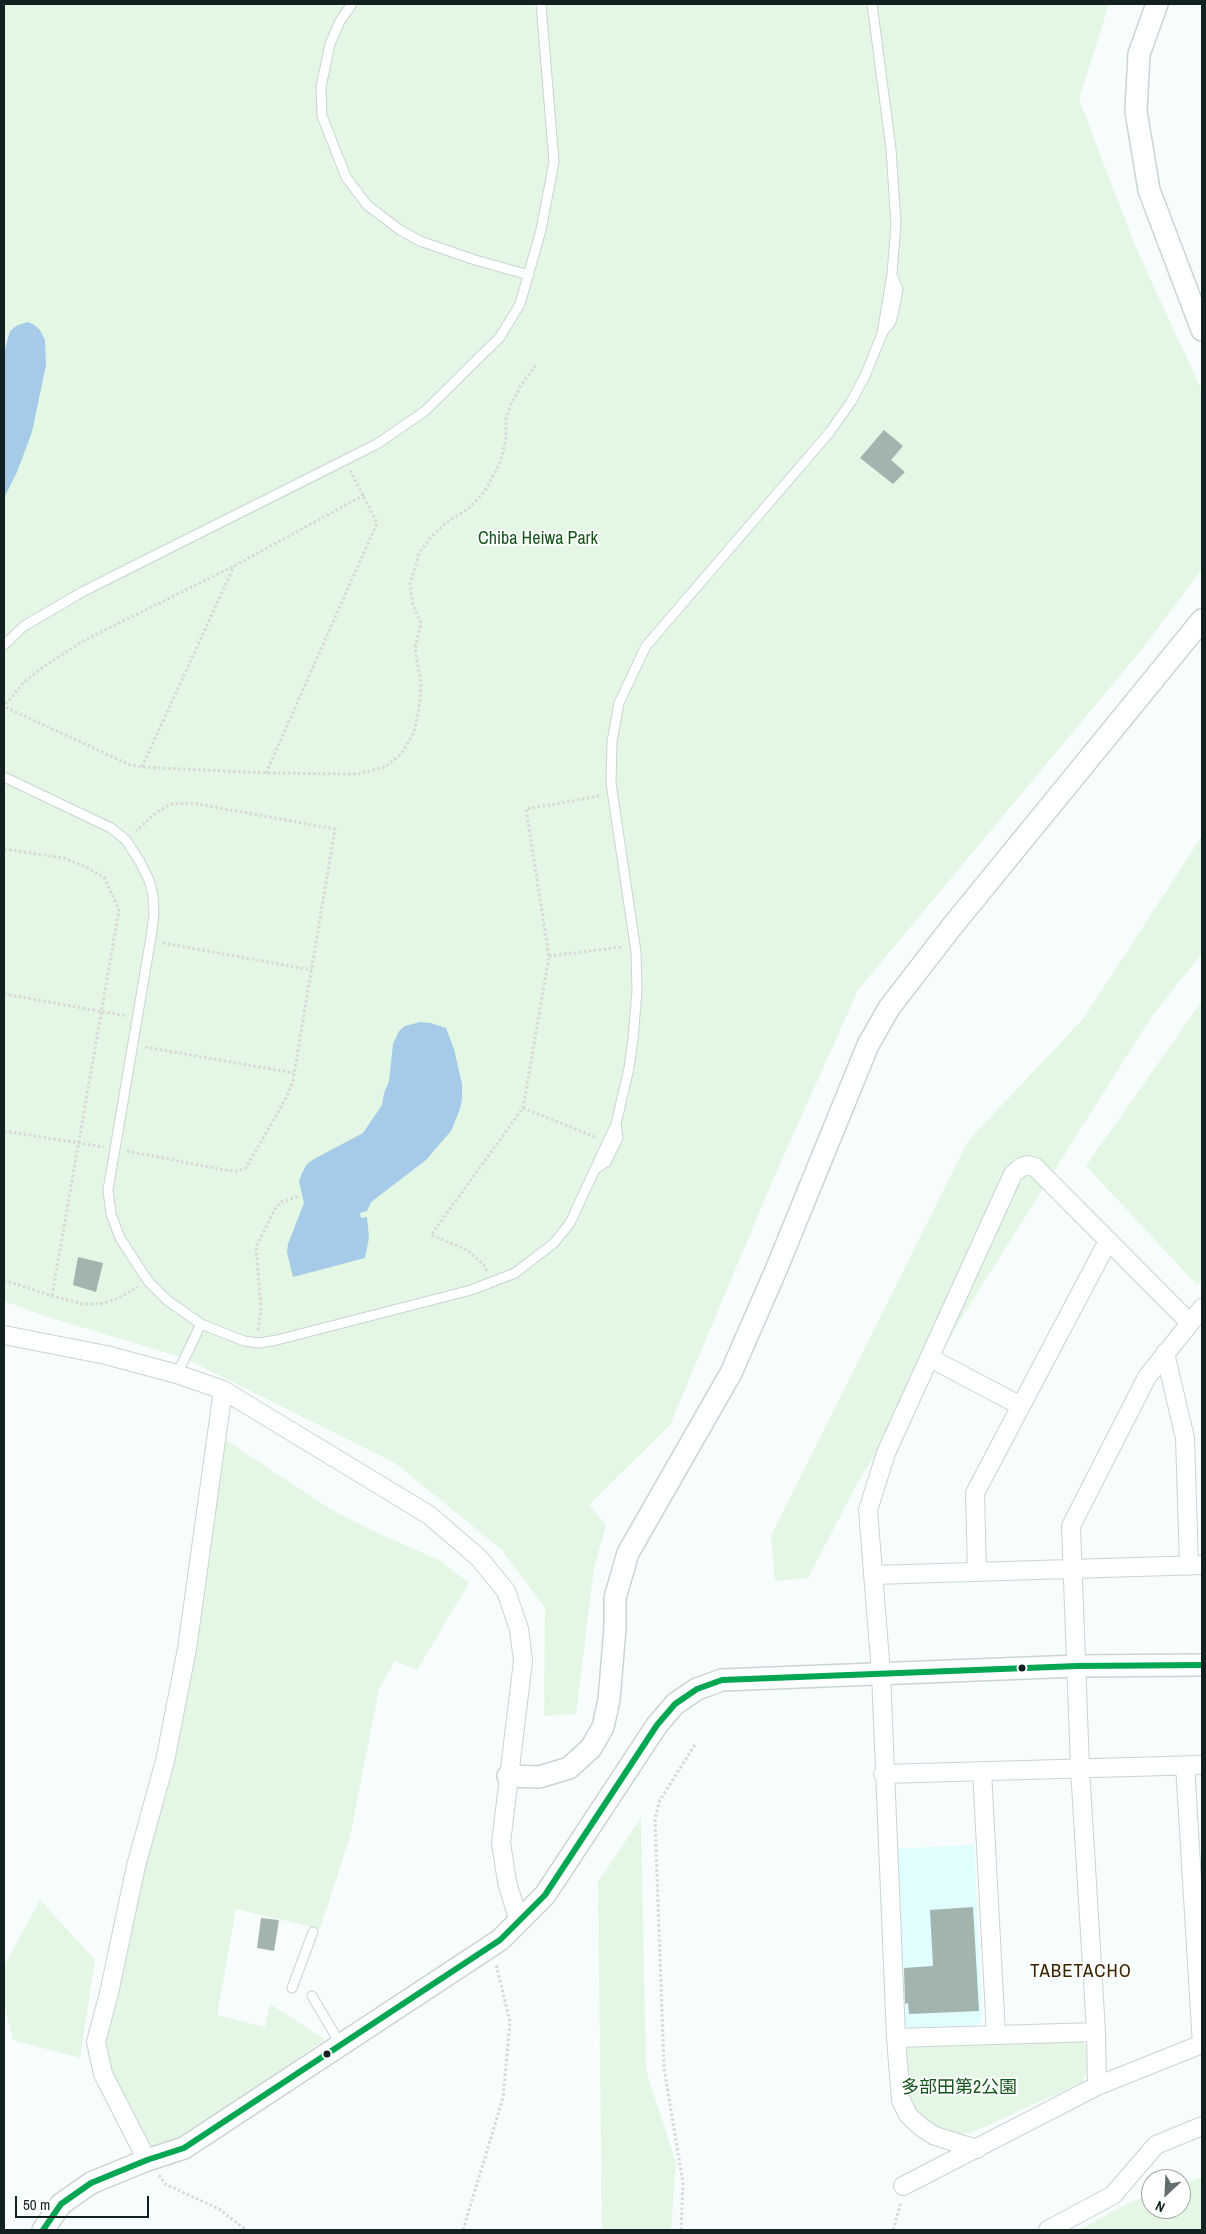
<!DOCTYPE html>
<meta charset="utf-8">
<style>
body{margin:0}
#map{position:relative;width:1206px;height:2234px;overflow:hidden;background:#f7fcfc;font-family:"Archivo Narrow",sans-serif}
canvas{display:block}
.frame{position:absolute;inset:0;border:5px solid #112020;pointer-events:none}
.north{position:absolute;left:1141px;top:2169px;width:50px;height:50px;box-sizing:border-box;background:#fff;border:1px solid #a0a6a6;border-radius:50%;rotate:205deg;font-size:14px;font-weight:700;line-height:20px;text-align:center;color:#112020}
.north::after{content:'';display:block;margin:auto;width:18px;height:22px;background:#626d6d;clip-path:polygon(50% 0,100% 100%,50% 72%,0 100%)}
.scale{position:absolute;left:15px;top:2196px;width:134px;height:22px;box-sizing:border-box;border:2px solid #112020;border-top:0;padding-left:6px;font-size:15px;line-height:18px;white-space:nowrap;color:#112020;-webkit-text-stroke:4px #fff;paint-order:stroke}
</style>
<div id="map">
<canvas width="1206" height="2234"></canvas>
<div class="frame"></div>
<div class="north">N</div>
<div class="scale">50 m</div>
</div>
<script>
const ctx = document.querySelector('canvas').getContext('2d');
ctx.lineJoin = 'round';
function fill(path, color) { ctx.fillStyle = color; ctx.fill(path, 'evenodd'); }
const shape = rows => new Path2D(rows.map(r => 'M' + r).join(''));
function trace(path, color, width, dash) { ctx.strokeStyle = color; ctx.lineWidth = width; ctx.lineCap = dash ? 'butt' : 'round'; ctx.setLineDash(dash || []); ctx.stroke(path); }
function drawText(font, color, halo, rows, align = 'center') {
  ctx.font = font + ' "Archivo Narrow","Noto Sans JP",sans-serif'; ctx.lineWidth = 4; ctx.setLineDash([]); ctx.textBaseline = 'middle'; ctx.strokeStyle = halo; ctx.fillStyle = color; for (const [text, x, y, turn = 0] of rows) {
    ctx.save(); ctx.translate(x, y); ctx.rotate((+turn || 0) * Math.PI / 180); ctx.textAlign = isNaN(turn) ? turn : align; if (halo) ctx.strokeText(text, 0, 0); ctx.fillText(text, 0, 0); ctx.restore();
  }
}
const built = shape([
 [974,1845,982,2020,976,2027,908,2028,900,2022,889,1849]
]);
const green = shape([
 [4,4,1109,4,1079,99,1136,248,1202,391,1202,569,1138,654,858,990,772,1182,670,1425,589,1505,606,1525,594,1568,576,1714,544,1716,545,1608,502,1550,395,1463,184,1358,48,1317,4,1301],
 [1202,836,1202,953,1152,1016,858,1482,808,1578,775,1581,771,1536,968,1141,1083,1019],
 [1202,1001,1202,1279,1197,1285,1086,1166],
 [226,1440,332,1510,371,1530,441,1561,469,1583,417,1670,395,1661,379,1689,350,1837,320,1929,236,1909,217,2015,265,2027,270,2004,325,2039,206,2124,150,2151,115,2086,105,2038,141,1863,170,1771],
 [641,1818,646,2070,676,2163,671,2230,602,2230,598,1882],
 [40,1900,95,1960,80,2058,13,2040,4,2003,4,1966],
 [1081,2039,1086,2046,1087,2071,1083,2082,971,2133,943,2133,920,2115,912,2104,908,2090,905,2052,910,2045],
 [1202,2177,1202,2230,1079,2230,1129,2203,1151,2195,1151,2209,1181,2209,1181,2185]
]);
const water = shape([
 [27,322,33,324,40,330,45,340,46,365,32,432,17,472,4,498,4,353,10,331,16,326],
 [420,1022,431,1023,446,1028,454,1049,462,1084,462,1099,460,1109,451,1131,426,1160,371,1202,367,1211,360,1213,361,1218,367,1217,369,1238,365,1258,293,1277,287,1252,288,1244,304,1203,299,1181,302,1173,307,1164,314,1159,363,1133,382,1105,384,1093,389,1081,393,1044,399,1031,405,1026]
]);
const building = shape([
 [884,430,903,446,891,460,905,472,893,484,860,458],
 [78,1257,103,1263,96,1292,73,1285],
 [973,1907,979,2011,909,2014,908,2003,905,2004,904,1968,933,1966,930,1910],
 [261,1918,279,1920,274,1951,257,1948]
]);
const path = shape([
 [364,495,234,566,83,641,46,665,24,682,6,704,7,708,130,765,142,767,266,773,358,774,385,767,402,753,414,732,419,709,421,685,415,648,421,623,413,605,410,584,419,554,431,537,446,523,469,508,485,491,500,463,506,439,506,419,511,404,521,385,536,365],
 [142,767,234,566],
 [266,773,377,523,350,470],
 [4,849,64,858,86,867,104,877,119,910,52,1296],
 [163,943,312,970],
 [549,956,622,947],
 [4,994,127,1016],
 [145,1047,294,1073],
 [523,1108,595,1137],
 [4,1131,104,1147],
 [127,1151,224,1170,236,1171,246,1168,287,1096,293,1080,335,829,192,803,171,804,157,812,136,831],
 [487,1271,484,1265,467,1250,431,1235,523,1108,549,956,526,809,600,796],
 [4,1280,52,1296,83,1304,100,1304,119,1298,138,1287],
 [258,1330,261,1308,256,1247,275,1209,281,1202,300,1196],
 [159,2175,165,2184,219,2209,246,2230],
 [463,2230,503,2098,510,2022,496,1964],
 [681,2230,683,2183,664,2068,655,1819,660,1800,696,1743],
 [893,2230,901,2202]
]);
const service = shape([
 [352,4,340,21,330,44,321,87,322,116,346,177,367,205,400,230,420,241,475,260,529,275],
 [883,332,891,322,894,310,898,289,893,277],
 [4,645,24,626,84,591,377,444,425,411,500,337,520,304,541,230,554,162,541,4],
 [4,777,111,828,126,840,140,862,149,880,153,895,154,914,151,937,108,1190,111,1214,120,1238,148,1281,167,1300,201,1324,244,1341,259,1343,277,1340,471,1290,515,1273,554,1243,570,1223,616,1124,629,1068,633,1039,637,991,636,952,611,783,612,742,619,703,646,646,829,433,851,402,865,376,882,334,892,274,896,224,891,149,872,4],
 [597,1168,606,1162,618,1138,616,1124],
 [177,1374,201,1324],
 [292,1988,313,1932],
 [312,1996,341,2045]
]);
const minor = shape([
 [4,1335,106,1355,177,1374,223,1390,429,1515,479,1558,506,1591,519,1629,523,1661,501,1843,507,1882,519,1922],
 [1165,1353,1185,1438,1189,1566],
 [930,1358,1021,1406],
 [977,1572,975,1493,1108,1241],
 [873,1575,1202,1565],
 [1185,1765,1202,2045],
 [982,1771,996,2034],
 [883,1774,1202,1765],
 [896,2038,1096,2032],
 [1097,2086,1096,2032,1080,1768,1071,1526,1147,1377,1202,1308],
 [977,2149,935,2136,921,2127,908,2115,901,2100,896,2038,881,1673,868,1510,886,1453,1013,1174,1020,1168,1028,1165,1035,1167,1189,1322],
 [147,2160,103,2074,96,2042,109,1993,136,1866,165,1761,187,1649,223,1390],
 [903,2186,1097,2086,1202,2044],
 [1048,2230,1113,2195,1156,2145,1202,2126]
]);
const tertiary = shape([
 [1157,4,1139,54,1136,111,1149,190,1202,330],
 [508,1776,539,1777,569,1768,591,1748,603,1727,609,1700,615,1628,615,1598,628,1553,731,1373,776,1270,868,1045,889,1008,950,929,1202,620],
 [43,2230,61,2204,91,2183,147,2160,184,2148,500,1940,545,1895,657,1725,675,1704,697,1689,722,1680,1077,1666,1202,1665]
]);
const bus1 = shape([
 [43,2230,61,2204,91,2183,147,2160,184,2148,500,1940,545,1895,657,1725,675,1704,697,1689,722,1680,1077,1666,1202,1665]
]);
const markers = [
 [1022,1668,4.5,"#112020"],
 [327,2054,4.5,"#112020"]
];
const parkNames = [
 ["Chiba Heiwa Park",538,539],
 ["多部田第2公園",959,2088]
];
const neighbourhoodNames = [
 ["TABETACHO",1081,1972]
];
fill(built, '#dffefd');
fill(green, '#e3f7e4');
fill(water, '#a6cbe9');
fill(building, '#a3b3ae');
trace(service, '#cad4d4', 11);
trace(minor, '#cad4d4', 20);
trace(tertiary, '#cad4d4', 24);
trace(path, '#d7d9d9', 3, [2.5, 2.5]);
trace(service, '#feffff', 9);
trace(minor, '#feffff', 18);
trace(tertiary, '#feffff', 21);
trace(bus1, '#00a651', 6);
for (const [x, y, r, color] of markers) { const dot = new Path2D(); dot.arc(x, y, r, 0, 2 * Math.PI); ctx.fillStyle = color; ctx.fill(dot); trace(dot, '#fff', 2); }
drawText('18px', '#14561b', '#fff', parkNames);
ctx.letterSpacing = '1px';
drawText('19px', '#3c2301', '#fff', neighbourhoodNames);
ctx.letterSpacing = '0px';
</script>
